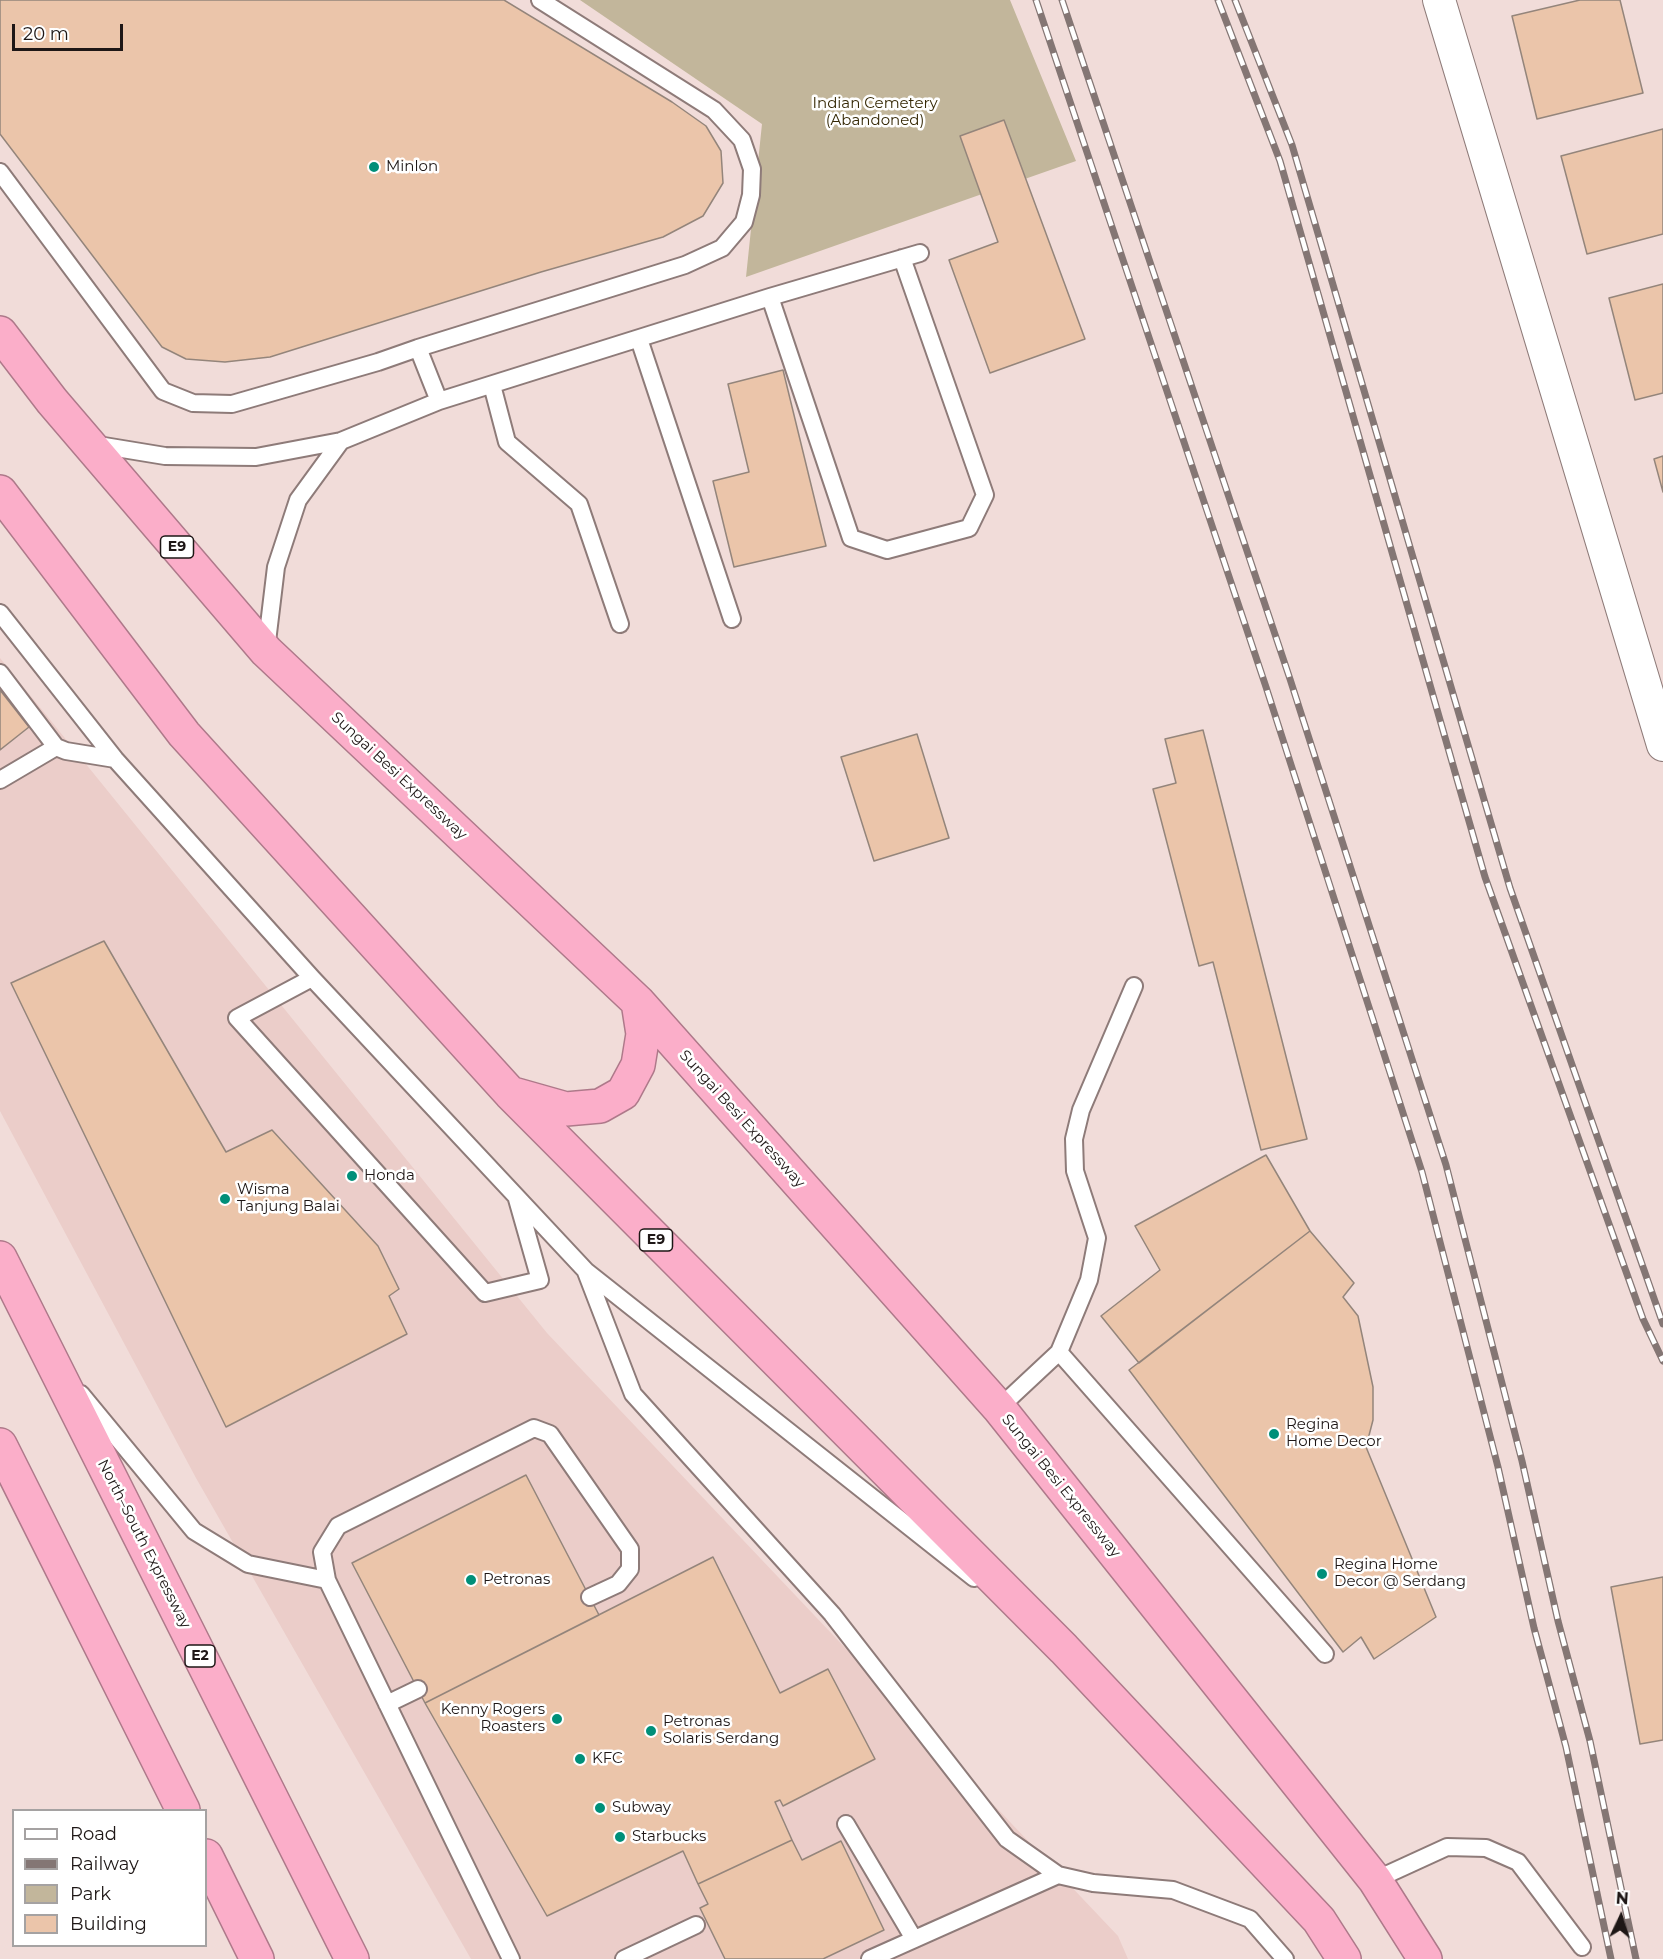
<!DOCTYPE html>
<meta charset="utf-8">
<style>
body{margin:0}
#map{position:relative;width:1663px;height:1959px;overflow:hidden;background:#f1dcd9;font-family:Montserrat,sans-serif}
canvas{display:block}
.legend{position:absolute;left:12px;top:1809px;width:195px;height:138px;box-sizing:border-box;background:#fff;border:2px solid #a5a2a2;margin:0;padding:8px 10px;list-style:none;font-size:18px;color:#1e1716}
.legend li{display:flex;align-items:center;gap:12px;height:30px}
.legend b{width:30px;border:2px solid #a5a2a2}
.north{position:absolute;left:1591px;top:1887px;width:60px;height:60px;-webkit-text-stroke:4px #fff;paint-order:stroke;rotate:4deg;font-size:16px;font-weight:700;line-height:24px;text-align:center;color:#1e1716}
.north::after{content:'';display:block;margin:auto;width:21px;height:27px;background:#1e1716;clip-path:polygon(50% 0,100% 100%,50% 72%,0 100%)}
.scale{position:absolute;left:12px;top:24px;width:111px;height:27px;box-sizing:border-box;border:3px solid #1e1716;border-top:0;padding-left:8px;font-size:18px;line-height:21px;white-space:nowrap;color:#1e1716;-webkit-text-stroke:4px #fff;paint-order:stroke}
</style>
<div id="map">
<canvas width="1663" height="1959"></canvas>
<ul class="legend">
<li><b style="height:8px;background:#fff"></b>Road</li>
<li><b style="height:8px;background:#847674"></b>Railway</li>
<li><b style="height:16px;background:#c2b69b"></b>Park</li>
<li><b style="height:16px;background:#ebc5aa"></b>Building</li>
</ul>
<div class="north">N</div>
<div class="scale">20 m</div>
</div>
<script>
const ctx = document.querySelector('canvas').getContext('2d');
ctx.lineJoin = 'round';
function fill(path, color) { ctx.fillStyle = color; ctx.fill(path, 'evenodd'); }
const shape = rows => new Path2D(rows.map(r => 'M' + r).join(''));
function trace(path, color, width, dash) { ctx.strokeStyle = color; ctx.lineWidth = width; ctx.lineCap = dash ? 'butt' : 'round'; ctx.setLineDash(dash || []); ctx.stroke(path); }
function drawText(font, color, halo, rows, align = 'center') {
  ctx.font = font + ' Montserrat,sans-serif'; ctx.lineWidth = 5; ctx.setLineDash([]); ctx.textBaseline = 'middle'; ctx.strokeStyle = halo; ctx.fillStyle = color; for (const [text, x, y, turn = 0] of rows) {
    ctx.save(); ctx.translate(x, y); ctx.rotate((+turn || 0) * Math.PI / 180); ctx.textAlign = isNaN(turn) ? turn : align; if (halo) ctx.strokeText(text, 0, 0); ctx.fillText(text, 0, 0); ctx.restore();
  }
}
const built = shape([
 [0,658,547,1333,1118,1936,1128,1959,471,1959,196,1478,0,1111]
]);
const green = shape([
 [580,0,1010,0,1076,161,746,277,762,124]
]);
const building = shape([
 [0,0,504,0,672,102,706,126,721,151,723,183,703,216,663,237,541,272,270,357,225,362,186,359,162,347,0,134,0,0],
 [1580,0,1620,0,1643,93,1537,119,1512,16,1580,0],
 [1004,120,1085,339,990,373,949,260,998,242,960,136,1004,120],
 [1663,129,1663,234,1587,254,1561,156,1663,129],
 [1663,284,1663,393,1635,400,1609,298,1663,284],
 [783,370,826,546,734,567,713,481,749,472,728,384,783,370],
 [1663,456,1663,492,1654,459,1663,456],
 [0,690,29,727,0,750,0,690],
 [1203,730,1307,1139,1261,1150,1213,962,1199,966,1153,789,1176,783,1165,739,1203,730],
 [917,734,949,838,874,861,841,757,917,734],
 [104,941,226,1152,272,1130,378,1246,399,1289,389,1296,407,1334,226,1427,11,983,104,941],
 [1266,1155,1310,1231,1139,1363,1101,1316,1160,1270,1135,1226,1266,1155],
 [1310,1231,1354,1283,1343,1297,1358,1316,1373,1387,1373,1420,1366,1447,1436,1617,1374,1659,1361,1637,1343,1652,1129,1370,1310,1231],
 [526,1475,599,1615,425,1703,352,1563,526,1475],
 [713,1557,780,1693,828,1669,875,1759,783,1806,780,1800,775,1802,792,1840,698,1884,683,1851,547,1916,425,1703,713,1557],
 [1663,1577,1663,1740,1640,1744,1611,1587,1663,1577],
 [792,1840,802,1860,841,1841,884,1930,823,1959,725,1959,700,1908,708,1904,698,1884,792,1840]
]);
const lane = shape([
 [0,172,163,391,193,403,232,404,378,362,418,348],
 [770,297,851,538,887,550,969,528,985,495,902,258],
 [639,339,732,619],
 [492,385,507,442,579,504,620,624],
 [439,401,418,348,685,265,722,248,744,222,751,195,752,169,742,140,714,110,540,0],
 [92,444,165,456,256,457,341,441,439,401,770,297,920,253],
 [0,613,115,759,312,978,586,1271,974,1578],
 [266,650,276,567,298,500,341,441],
 [0,673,56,747,66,751,115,759],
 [0,780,56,747],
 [312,978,237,1018,485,1293,540,1280,517,1199],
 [586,1272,633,1394,832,1614,1007,1839,1058,1875,1093,1883,1173,1890,1250,1919,1285,1959],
 [1059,1352,1325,1654],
 [81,1394,194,1531,248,1564,327,1580],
 [999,1408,1059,1352,1089,1280,1097,1238,1075,1171,1074,1139,1081,1110,1134,986],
 [387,1704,418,1689],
 [846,1824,914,1939],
 [1375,1880,1447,1847,1486,1848,1518,1862,1582,1947],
 [511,1959,327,1580,322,1552,338,1526,534,1428,550,1434,630,1549,630,1569,618,1584,590,1597],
 [624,1959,696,1925],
 [870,1959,1058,1875]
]);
const street = shape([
 [1439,0,1663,745]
]);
const highway = shape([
 [0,333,52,401,266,651,638,1002,999,1408,1375,1880,1425,1959],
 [0,492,184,734,510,1093,1064,1649,1319,1920,1344,1959],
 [513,1094,566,1109,600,1106,623,1093,638,1065,643,1034,638,1002],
 [0,1258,352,1959],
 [0,1445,183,1810],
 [206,1856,257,1959]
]);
const rail = shape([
 [1036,0,1266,687,1422,1172,1498,1467,1534,1628,1566,1747,1611,1959],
 [1062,0,1290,679,1446,1165,1522,1461,1558,1621,1590,1741,1636,1959],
 [1218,0,1280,161,1485,877,1643,1319,1663,1361],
 [1235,0,1292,145,1510,888,1663,1324]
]);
const markers = [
 [374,167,6,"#008f79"],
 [352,1176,6,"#008f79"],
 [225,1199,6,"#008f79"],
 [1274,1434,6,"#008f79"],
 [1322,1574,6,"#008f79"],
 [471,1580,6,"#008f79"],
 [557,1719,6,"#008f79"],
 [651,1731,6,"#008f79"],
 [580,1759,6,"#008f79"],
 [600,1808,6,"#008f79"],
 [620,1837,6,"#008f79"]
];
const shields = [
 [177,547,33],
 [656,1240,33],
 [200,1656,30]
];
const shieldNames = [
 ["E9",177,547],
 ["E9",656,1240],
 ["E2",200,1656]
];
const parkNames = [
 ["Indian Cemetery",875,104],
 ["(Abandoned)",875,121]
];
const poiNames = [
 ["Minlon",386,167],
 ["Honda",364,1176],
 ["Wisma",237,1190],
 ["Tanjung Balai",237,1207],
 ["Regina",1286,1425],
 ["Home Decor",1286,1442],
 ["Regina Home",1334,1565],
 ["Decor @ Serdang",1334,1582],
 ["Petronas",483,1580],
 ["Kenny Rogers",545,1710,"right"],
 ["Roasters",545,1727,"right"],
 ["Petronas",663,1722],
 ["Solaris Serdang",663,1739],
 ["KFC",592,1759],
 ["Subway",612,1808],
 ["Starbucks",632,1837]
];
const streetNames = [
 ["Sungai Besi Expressway",399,776,43],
 ["Sungai Besi Expressway",742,1119,48],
 ["Sungai Besi Expressway",1061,1486,51],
 ["North–South Expressway",144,1544,63]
];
fill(built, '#ebcdc9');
fill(green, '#c2b69b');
fill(building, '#ebc5aa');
trace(building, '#94857b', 1.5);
trace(lane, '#8e7b79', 20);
trace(street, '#8e7b79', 34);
trace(highway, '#ae798a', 36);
trace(lane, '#fff', 16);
trace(street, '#fff', 32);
trace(highway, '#fbaec9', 33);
trace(rail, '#847674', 7);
trace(rail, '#fff', 4.5, [14]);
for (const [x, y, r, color] of markers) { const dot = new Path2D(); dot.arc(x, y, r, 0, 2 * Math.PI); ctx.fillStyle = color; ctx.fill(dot); trace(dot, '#fff', 2); }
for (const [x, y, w] of shields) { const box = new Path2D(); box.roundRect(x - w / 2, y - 11, w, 22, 4.5); ctx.fillStyle = '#fff'; ctx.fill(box); trace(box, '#1e1716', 1.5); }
drawText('bold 14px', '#1e1716', null, shieldNames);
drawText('15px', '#362906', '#fff', parkNames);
drawText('15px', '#1e1716', '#fff', poiNames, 'left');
drawText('15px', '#1e1716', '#fff', streetNames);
</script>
